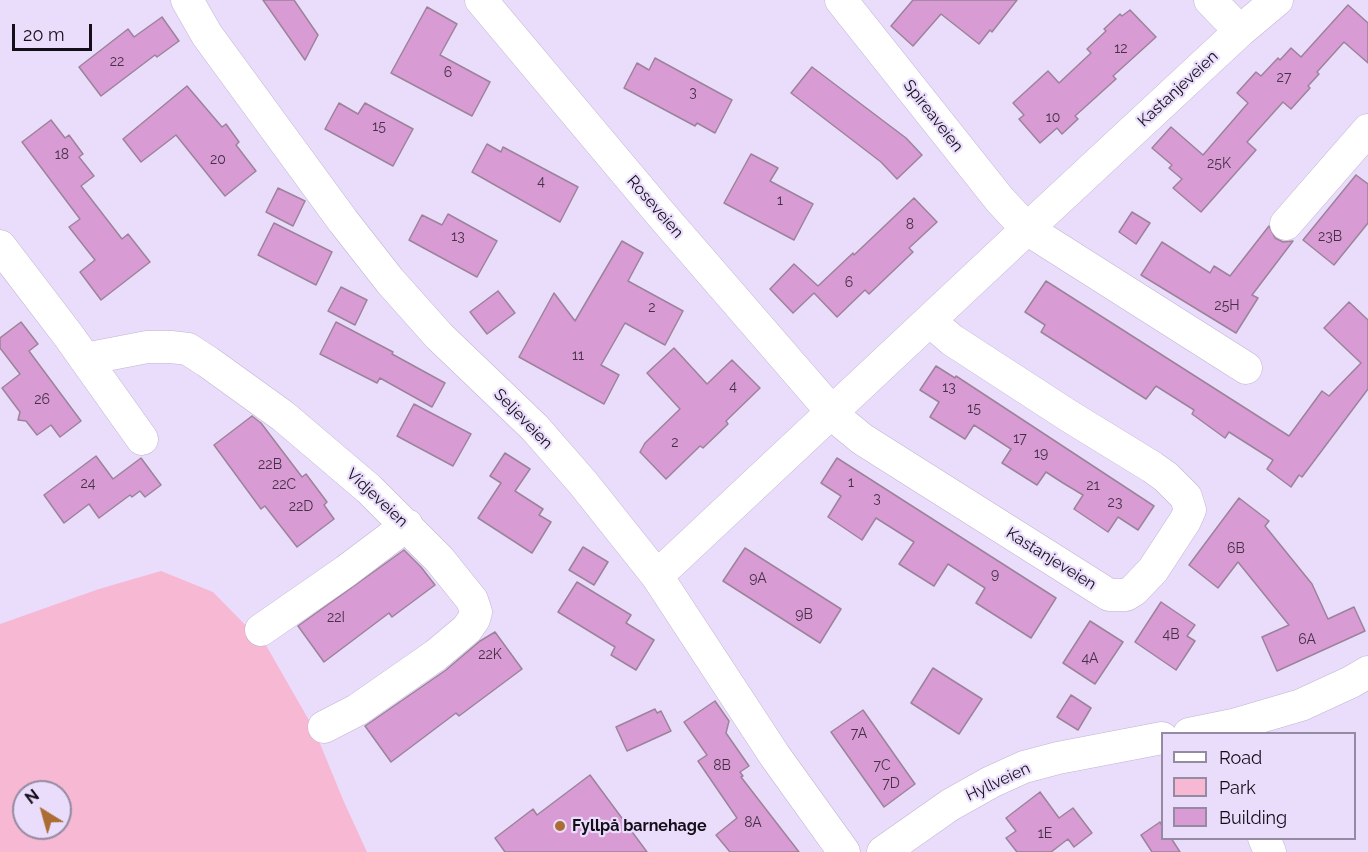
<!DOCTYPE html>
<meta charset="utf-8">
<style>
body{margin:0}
#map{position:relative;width:1368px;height:852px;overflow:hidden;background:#eaddfc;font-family:Raleway,sans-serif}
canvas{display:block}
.legend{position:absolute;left:1161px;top:732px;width:195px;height:108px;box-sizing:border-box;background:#eaddfc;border:2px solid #948aa1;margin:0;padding:8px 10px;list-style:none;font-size:18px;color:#130e18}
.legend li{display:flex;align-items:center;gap:12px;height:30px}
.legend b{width:30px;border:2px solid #948aa1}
.north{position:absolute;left:12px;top:780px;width:60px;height:60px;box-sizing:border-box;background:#eaddfc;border:2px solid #948aa1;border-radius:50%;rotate:323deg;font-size:16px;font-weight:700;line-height:24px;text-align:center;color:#130e18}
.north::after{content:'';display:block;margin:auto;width:21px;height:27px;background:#ac6d35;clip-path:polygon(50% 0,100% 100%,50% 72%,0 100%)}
.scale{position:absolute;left:12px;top:24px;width:80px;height:27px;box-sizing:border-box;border:3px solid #130e18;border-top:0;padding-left:8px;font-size:18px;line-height:21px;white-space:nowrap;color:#130e18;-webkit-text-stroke:4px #eaddfc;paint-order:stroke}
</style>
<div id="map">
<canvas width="1368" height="852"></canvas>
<ul class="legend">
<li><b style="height:8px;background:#fff"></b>Road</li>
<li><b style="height:16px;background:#f7b8d4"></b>Park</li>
<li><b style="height:16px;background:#d89bd4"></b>Building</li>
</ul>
<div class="north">N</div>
<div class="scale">20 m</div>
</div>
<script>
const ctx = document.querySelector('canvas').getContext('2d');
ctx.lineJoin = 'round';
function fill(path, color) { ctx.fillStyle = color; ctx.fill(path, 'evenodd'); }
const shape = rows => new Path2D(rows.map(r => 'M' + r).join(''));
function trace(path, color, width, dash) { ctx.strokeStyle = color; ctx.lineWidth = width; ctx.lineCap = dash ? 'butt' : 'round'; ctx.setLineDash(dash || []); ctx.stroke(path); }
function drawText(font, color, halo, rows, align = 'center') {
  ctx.font = font + ' Raleway,sans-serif'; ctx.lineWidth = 4.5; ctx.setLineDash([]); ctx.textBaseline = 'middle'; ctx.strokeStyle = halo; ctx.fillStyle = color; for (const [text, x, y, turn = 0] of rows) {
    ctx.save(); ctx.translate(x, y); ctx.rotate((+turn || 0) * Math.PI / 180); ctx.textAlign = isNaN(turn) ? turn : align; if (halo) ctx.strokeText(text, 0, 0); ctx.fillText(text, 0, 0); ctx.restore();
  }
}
const green = shape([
 [161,571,213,592,267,647,314,729,344,802,367,852,0,852,0,624,99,589],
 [24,792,60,792,60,828,24,828]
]);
const building = shape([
 [263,0,294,0,318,35,305,60,263,0],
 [913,0,1017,0,992,32,990,30,979,44,941,14,913,46,891,26,913,0],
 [1348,5,1368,23,1368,63,1344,42,1317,72,1319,74,1308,86,1310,88,1291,109,1283,102,1247,142,1256,150,1201,212,1173,188,1182,179,1169,168,1172,165,1152,148,1171,127,1203,155,1248,103,1237,93,1256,72,1261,76,1278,58,1280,60,1291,48,1301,57,1348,5],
 [427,7,457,24,440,55,490,82,472,116,391,73,427,7],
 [1130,10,1156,37,1113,76,1116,79,1075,116,1078,119,1062,134,1057,128,1040,143,1019,119,1024,115,1013,103,1048,71,1059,83,1091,53,1087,49,1106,31,1104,29,1120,14,1122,16,1130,10],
 [162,17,179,41,157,57,155,55,101,96,79,67,128,29,134,37,162,17],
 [655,58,732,100,715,133,697,123,695,126,624,88,637,63,649,70,655,58],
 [812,67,906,138,922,155,897,179,881,162,791,93,812,67],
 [187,86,222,127,226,124,239,142,236,145,256,171,225,196,176,135,141,162,123,139,187,86],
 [339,103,358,114,365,103,413,129,393,166,325,129,339,103],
 [51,120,65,138,69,135,83,154,79,157,94,176,81,186,122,239,128,234,150,262,101,300,80,272,95,260,69,227,80,219,22,142,51,120],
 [487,144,501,152,503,147,578,187,560,222,472,172,487,144],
 [751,154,778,168,770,181,813,204,794,240,724,203,751,154],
 [1356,175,1368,184,1368,223,1334,265,1303,240,1356,175],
 [278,188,305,201,293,226,266,212,278,188],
 [914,198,937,222,909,248,913,252,869,294,865,290,837,317,814,293,793,313,770,289,794,264,818,286,853,253,854,255,914,198],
 [1132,212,1150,223,1136,244,1119,232,1132,212],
 [448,214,497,241,477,277,409,240,422,215,442,225,448,214],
 [274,223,332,252,316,285,258,255,274,223],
 [1269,226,1275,238,1283,242,1293,241,1252,295,1258,298,1236,333,1141,275,1162,242,1210,273,1214,266,1230,276,1269,226],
 [622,241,643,253,628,281,683,311,665,345,625,323,601,365,619,375,604,404,519,357,554,293,575,321,622,241],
 [1046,281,1289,436,1322,391,1329,396,1361,363,1324,328,1349,302,1368,320,1368,389,1302,477,1299,475,1291,487,1267,469,1273,460,1229,432,1225,438,1192,414,1194,410,1156,386,1146,399,1041,332,1045,325,1025,312,1046,281],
 [341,287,367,300,355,325,328,311,341,287],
 [498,291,515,313,487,334,470,312,498,291],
 [21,322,38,344,29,351,81,421,60,437,51,425,37,435,26,421,18,420,20,412,2,388,20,374,0,348,0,338,21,322],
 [336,322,393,352,392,354,445,383,432,407,380,378,377,383,320,354,336,322],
 [674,348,707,384,732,360,760,388,726,421,728,424,703,448,700,446,666,479,640,452,645,443,680,409,647,373,674,348],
 [936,366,955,378,956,376,1154,506,1138,530,1118,517,1108,532,1074,509,1083,495,1063,483,1046,472,1037,485,1002,463,1011,449,991,436,974,425,965,439,930,417,939,402,920,390,936,366],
 [414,404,471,434,453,466,397,436,414,404],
 [252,416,261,423,302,477,306,474,327,502,324,505,334,519,297,547,265,506,261,509,214,445,252,416],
 [505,453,530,469,515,491,543,509,539,515,551,522,532,553,478,518,501,483,490,476,505,453],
 [96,456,113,479,141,458,161,485,145,497,140,491,132,497,130,495,99,518,89,504,64,523,44,495,96,456],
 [837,458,1056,598,1031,638,976,603,985,588,948,564,934,586,899,564,914,542,876,518,862,540,828,517,841,496,821,483,837,458],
 [1239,498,1269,521,1265,526,1312,584,1328,619,1354,607,1365,631,1277,671,1262,637,1289,625,1238,562,1218,588,1189,565,1239,498],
 [583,547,608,562,594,585,569,570,583,547],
 [745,548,841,609,820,643,723,581,745,548],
 [404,550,421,567,435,585,392,617,389,613,324,662,298,626,404,550],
 [577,582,631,615,626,623,654,640,636,670,611,655,615,647,558,612,577,582],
 [1161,602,1195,625,1187,636,1195,641,1176,670,1135,642,1161,602],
 [1090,621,1123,642,1095,684,1063,663,1090,621],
 [495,632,522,669,459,716,456,713,391,762,365,726,446,670,480,641,495,632],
 [933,668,982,699,959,734,911,703,933,668],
 [1071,695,1091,708,1078,730,1057,717,1071,695],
 [715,701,729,721,726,733,749,766,740,772,743,776,741,777,799,852,730,852,716,835,737,818,698,761,707,755,684,722,715,701],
 [655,709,657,713,661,711,671,731,627,751,616,727,655,709],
 [863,710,915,784,884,807,831,732,863,710],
 [590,775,647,852,505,852,495,838,533,809,537,815,590,775],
 [1040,792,1059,818,1073,808,1092,833,1074,847,1068,839,1051,852,1017,852,1006,838,1016,831,1006,818,1040,792],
 [1160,822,1162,826,1162,838,1171,838,1180,852,1152,852,1141,835,1160,822]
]);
const minor = shape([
 [187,0,207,35,343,221,390,281,439,336,535,428,583,483,657,576,775,756,844,852],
 [481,0,659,212,839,420,862,439,1109,595,1126,595,1134,590,1153,570,1185,521,1190,510,1186,497,1166,477,1152,467,1069,416,952,340,930,321],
 [841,0,1000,200,1027,229,1246,368],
 [1210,0,1240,31],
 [1286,224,1368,130],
 [0,246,68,335,142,439],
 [85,359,147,347,171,347,188,349,208,362,283,416,369,489,439,559,472,600,476,612,474,619,467,629,436,655,357,710,324,727],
 [657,576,1027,229,1240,31,1277,0],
 [261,630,346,571,407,525],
 [1189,734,1233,725,1301,705,1351,682,1368,672],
 [1264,838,1270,852],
 [883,852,950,805,991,782,1024,767,1058,758,1162,738]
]);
const markers = [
 [560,826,6,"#ac6d35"]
];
const numberNames = [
 ["12",1121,49],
 ["22",117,62],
 ["6",448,73],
 ["27",1284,78],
 ["3",693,93],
 ["10",1053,118],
 ["15",379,127],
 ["18",62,155],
 ["20",218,160],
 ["25K",1219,164],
 ["4",541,182],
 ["1",780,201],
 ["8",910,225],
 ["13",458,237],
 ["23B",1330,237],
 ["6",849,283],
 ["25H",1227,306],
 ["2",652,308],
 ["11",578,356],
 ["4",733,387],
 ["13",949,388],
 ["26",42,400],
 ["15",974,409],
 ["17",1020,439],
 ["2",675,443],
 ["19",1041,454],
 ["22B",270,465],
 ["1",851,483],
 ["24",88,484],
 ["22C",284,485],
 ["21",1093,486],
 ["3",877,499],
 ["23",1115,503],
 ["22D",301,507],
 ["6B",1236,549],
 ["9",995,575],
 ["9A",758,579],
 ["9B",804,615],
 ["22I",336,618],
 ["4B",1171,635],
 ["6A",1307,640],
 ["22K",490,655],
 ["4A",1090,659],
 ["7A",859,734],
 ["8B",722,766],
 ["7C",882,766],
 ["7D",891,784],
 ["8A",753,823],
 ["1E",1045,834]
];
const streetNames = [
 ["Kastanjeveien",1178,89,-43],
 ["Spireaveien",933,116,52],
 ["Roseveien",655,207,49],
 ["Seljeveien",523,419,46],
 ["Vidjeveien",377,498,43],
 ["Kastanjeveien",1051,559,32],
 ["Hyllveien",998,782,-25]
];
const poiNames = [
 ["Fyllpå barnehage",572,826]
];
fill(green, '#f7b8d4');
fill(building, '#d89bd4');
trace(building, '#9c839a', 1.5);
trace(minor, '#c1b3d1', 33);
trace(minor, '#fff', 32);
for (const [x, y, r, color] of markers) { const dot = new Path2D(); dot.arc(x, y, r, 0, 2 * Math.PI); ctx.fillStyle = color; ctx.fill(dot); trace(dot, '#eaddfc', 2); }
drawText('14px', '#443147', null, numberNames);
drawText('16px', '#130e18', '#eaddfc', streetNames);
drawText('bold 16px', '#130e18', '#eaddfc', poiNames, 'left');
</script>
